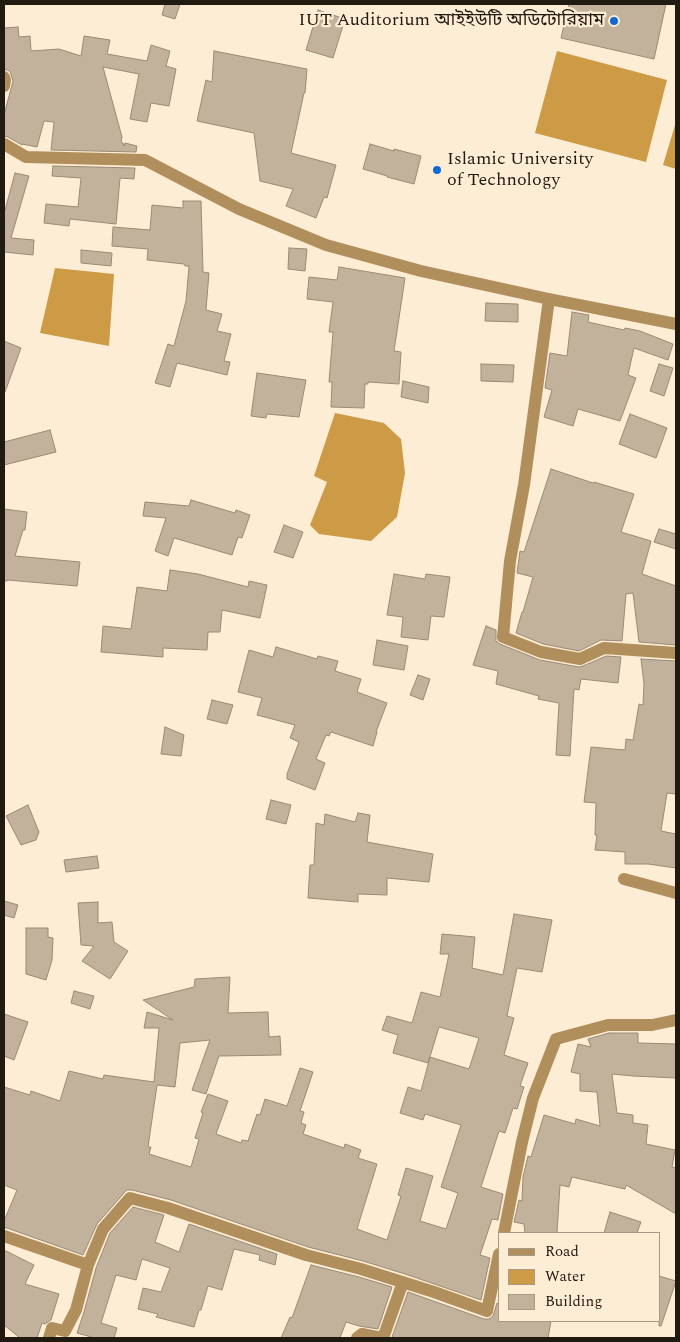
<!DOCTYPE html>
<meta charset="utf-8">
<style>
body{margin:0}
#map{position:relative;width:680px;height:1342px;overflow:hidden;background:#feedd5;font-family:Spectral,serif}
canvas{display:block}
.frame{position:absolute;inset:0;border:5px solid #201a11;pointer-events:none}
.legend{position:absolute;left:498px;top:1232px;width:162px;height:90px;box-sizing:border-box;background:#feedd5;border:1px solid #a59987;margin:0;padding:6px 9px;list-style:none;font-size:15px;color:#201a11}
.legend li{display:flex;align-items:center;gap:10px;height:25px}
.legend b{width:25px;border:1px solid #a59987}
</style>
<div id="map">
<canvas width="680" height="1342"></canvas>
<div class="frame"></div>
<ul class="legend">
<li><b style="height:6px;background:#b18f5c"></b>Road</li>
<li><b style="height:14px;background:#cd9a45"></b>Water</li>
<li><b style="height:14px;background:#c2b29b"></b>Building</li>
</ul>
</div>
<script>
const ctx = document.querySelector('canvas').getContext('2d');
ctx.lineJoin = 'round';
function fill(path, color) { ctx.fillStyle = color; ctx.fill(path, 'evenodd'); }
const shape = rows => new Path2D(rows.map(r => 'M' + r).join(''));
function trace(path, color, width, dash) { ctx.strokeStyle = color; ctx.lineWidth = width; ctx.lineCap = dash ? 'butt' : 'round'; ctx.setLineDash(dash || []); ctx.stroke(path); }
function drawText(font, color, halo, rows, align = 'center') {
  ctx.font = font + ' Spectral,"Noto Sans Bengali",serif'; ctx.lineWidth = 4.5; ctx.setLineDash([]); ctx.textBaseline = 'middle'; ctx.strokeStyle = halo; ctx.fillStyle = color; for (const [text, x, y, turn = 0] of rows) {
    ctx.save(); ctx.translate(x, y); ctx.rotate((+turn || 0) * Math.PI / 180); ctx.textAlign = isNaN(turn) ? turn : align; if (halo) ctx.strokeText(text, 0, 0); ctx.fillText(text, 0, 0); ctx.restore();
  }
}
const water = shape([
 [557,51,667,80,646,162,535,133],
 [676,122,676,169,663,165],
 [55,268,114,274,109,346,40,333],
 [335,413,384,423,401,439,405,473,397,517,371,541,319,534,310,525,327,482,314,476]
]);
const building = shape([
 [165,4,180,4,175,19,162,15,165,4],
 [569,4,666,4,654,59,561,38,569,4],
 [318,10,345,19,333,58,306,50,318,10],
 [18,27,19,37,30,36,31,51,59,49,81,56,84,36,110,40,107,54,147,61,151,45,170,51,166,66,176,69,169,106,151,103,147,122,130,119,139,74,103,67,122,137,121,142,123,143,124,146,125,143,137,146,136,152,51,150,54,122,44,121,37,147,22,144,22,145,8,137,4,136,4,115,13,81,10,71,4,69,4,28,18,27],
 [214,51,307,69,305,93,304,93,291,153,336,165,327,198,324,197,316,218,286,206,293,189,260,181,254,133,197,121,206,80,212,82,214,51],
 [370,144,394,151,394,149,421,156,414,184,387,177,387,176,363,169,370,144],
 [53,166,135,168,134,179,120,178,116,224,70,219,69,226,44,223,46,204,78,207,81,178,52,176,53,166],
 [15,173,29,176,11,238,34,240,33,255,4,252,4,214,15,173],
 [183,201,201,201,203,272,209,273,206,310,222,314,217,331,231,334,224,361,230,362,227,375,177,363,170,387,155,383,168,344,174,346,186,301,189,266,185,266,184,264,147,260,148,249,112,246,113,227,150,230,152,205,183,208,183,201],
 [289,248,307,249,305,271,288,269,289,248],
 [81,250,112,253,111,266,81,263,81,250],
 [339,267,405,278,394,351,401,352,399,384,368,382,368,384,365,384,364,408,331,407,332,382,329,382,333,332,329,332,333,302,307,299,309,277,337,280,339,267],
 [486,303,518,304,518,322,485,321,486,303],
 [572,312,589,315,588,322,624,330,625,328,640,331,673,344,668,360,634,348,628,375,636,378,620,421,578,409,573,426,544,417,552,390,545,388,550,353,567,356,572,312],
 [4,341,21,348,5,392,4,391,4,341],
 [481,364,514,365,513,382,481,381,481,364],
 [659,364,673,368,664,396,650,391,659,364],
 [257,373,306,380,299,417,267,414,266,418,251,416,257,373],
 [403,381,429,387,428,403,401,397,403,381],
 [630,414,667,428,656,458,619,444,630,414],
 [50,430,56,452,4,465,4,442,50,430],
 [551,469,593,483,594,482,634,494,621,532,651,541,642,574,676,586,676,645,639,642,633,593,626,594,622,641,601,640,579,651,543,644,516,633,522,612,523,612,533,577,517,573,520,551,524,552,551,469],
 [191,500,235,513,236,510,250,515,242,538,238,537,232,555,174,538,168,556,155,551,166,518,143,516,145,502,189,506,191,500],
 [4,509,27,512,25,530,23,530,15,556,80,562,77,586,7,580,7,581,4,581,4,509],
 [284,525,303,532,293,558,274,552,284,525],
 [659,529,676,534,676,549,654,542,659,529],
 [170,570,198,574,248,587,249,581,267,585,260,618,222,610,220,632,208,632,207,650,163,648,163,657,101,652,103,626,131,629,137,587,167,591,170,570],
 [394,574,425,579,426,574,450,577,444,617,431,616,428,640,401,637,403,617,387,615,394,574],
 [486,626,496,630,496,641,500,644,540,660,579,667,583,666,606,656,621,657,618,683,581,679,579,690,574,689,570,756,556,755,559,703,538,699,539,696,496,684,498,671,473,665,486,626],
 [377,640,408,646,404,670,373,665,377,640],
 [276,647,317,659,318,656,338,661,335,671,361,679,357,692,387,703,376,732,377,732,373,746,331,732,329,736,326,735,316,759,325,763,315,790,287,779,287,774,299,742,290,738,295,725,257,715,262,698,238,692,249,650,273,657,276,647],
 [641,659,676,661,676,794,667,793,661,831,676,834,676,868,648,864,625,864,625,852,595,850,597,835,595,835,596,803,584,802,591,747,625,750,626,739,633,740,639,704,643,705,644,684,641,659],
 [418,675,430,679,423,700,410,695,418,675],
 [212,700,233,705,227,724,207,719,212,700],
 [165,727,184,735,181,756,161,754,165,727],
 [271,800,291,805,286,824,266,819,271,800],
 [28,805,39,832,36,840,21,845,6,816,28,805],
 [358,813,370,815,367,842,433,854,429,882,387,878,387,895,358,894,358,902,308,898,310,865,314,865,316,823,324,825,325,814,355,822,358,813],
 [97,856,99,868,66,872,64,860,97,856],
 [4,901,18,905,14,918,4,915,4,901],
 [98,902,98,923,112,922,114,942,128,951,110,979,82,961,94,946,81,945,78,903,98,902],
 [514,914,552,920,542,972,517,968,507,1016,514,1018,504,1055,528,1063,520,1086,524,1087,517,1109,513,1108,505,1133,499,1131,481,1187,503,1194,498,1220,492,1219,480,1255,490,1258,481,1300,405,1274,363,1261,308,1247,171,1200,132,1190,127,1190,124,1193,97,1224,83,1255,4,1227,4,1221,17,1190,4,1185,4,1087,30,1095,31,1091,60,1101,69,1071,103,1079,104,1075,154,1082,159,1028,144,1028,147,1012,173,1020,143,1000,194,987,195,979,230,977,228,1013,268,1012,269,1037,280,1036,281,1055,219,1056,206,1094,192,1090,210,1040,180,1043,175,1087,157,1085,148,1147,151,1147,149,1154,191,1167,199,1139,195,1138,203,1113,201,1112,208,1094,228,1101,216,1134,241,1143,242,1140,248,1141,257,1114,260,1115,265,1099,287,1106,300,1068,313,1072,300,1111,304,1112,301,1123,306,1125,303,1134,344,1148,345,1144,361,1150,358,1158,377,1164,357,1229,387,1240,401,1196,398,1195,406,1168,433,1176,420,1221,446,1229,458,1193,441,1187,461,1125,425,1114,423,1120,400,1113,408,1087,421,1091,430,1057,469,1069,479,1038,439,1027,428,1063,393,1053,398,1035,382,1030,387,1016,412,1023,421,992,440,997,449,954,440,954,442,934,475,937,472,968,503,975,514,914],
 [26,928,48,928,48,937,53,938,52,960,46,980,26,974,26,928],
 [74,991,94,996,90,1009,71,1003,74,991],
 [4,1014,28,1022,14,1060,4,1056,4,1014],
 [609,1033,638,1033,638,1043,676,1044,676,1078,633,1076,612,1074,617,1113,633,1115,633,1123,648,1125,646,1144,675,1150,672,1167,676,1168,676,1214,626,1185,625,1189,572,1177,569,1187,560,1185,557,1233,525,1233,524,1224,514,1222,519,1200,522,1201,523,1177,528,1156,531,1157,544,1115,575,1124,576,1119,600,1126,597,1092,580,1091,580,1074,571,1072,578,1044,591,1047,588,1039,609,1033],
 [133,1207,164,1215,155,1242,179,1252,189,1224,277,1254,275,1265,259,1260,260,1255,234,1249,222,1290,208,1286,201,1310,199,1310,194,1327,156,1317,158,1314,138,1309,143,1288,161,1292,170,1268,142,1259,136,1280,116,1275,101,1323,117,1328,114,1338,95,1338,77,1333,84,1312,96,1268,110,1233,133,1207],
 [610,1212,641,1222,637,1233,604,1233,610,1212],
 [4,1250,34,1265,25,1284,59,1294,51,1320,45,1324,42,1323,37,1338,20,1338,4,1325,4,1250],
 [311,1265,359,1277,392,1287,378,1329,359,1326,346,1322,340,1338,281,1338,290,1317,292,1318,311,1265],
 [659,1276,676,1281,661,1326,659,1326,659,1276],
 [408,1292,484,1319,489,1319,493,1316,497,1303,499,1304,499,1321,551,1321,548,1338,396,1338,392,1337,408,1292]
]);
const minor = shape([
 [4,77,5,80,4,86],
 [4,144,26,157,145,160,239,209,326,245,421,271,549,299,676,324],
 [549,299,524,485,510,561,503,637,541,652,580,659,604,648,676,653],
 [624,879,676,893],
 [504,1233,522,1142,533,1098,556,1039,608,1025,652,1025,676,1020],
 [4,1236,88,1265,103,1229,130,1198,168,1208,306,1255,361,1269,434,1292,487,1311,499,1254],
 [49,1338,52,1328,65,1331,76,1310,88,1265],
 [357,1338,362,1334,382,1338],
 [383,1338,403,1282]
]);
const markers = [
 [614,21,5,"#1269d3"],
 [437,170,5,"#1269d3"]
];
const poiNames = [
 ["IUT Auditorium আইইউটি অডিটোরিয়াম",604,21],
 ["Islamic University",447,160,"left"],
 ["of Technology",447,181,"left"]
];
fill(water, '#cd9a45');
fill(building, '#c2b29b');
trace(building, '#9a8a74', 1);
trace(minor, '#b18f5c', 12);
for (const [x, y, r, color] of markers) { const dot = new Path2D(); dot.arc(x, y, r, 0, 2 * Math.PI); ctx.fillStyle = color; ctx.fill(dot); trace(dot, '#feedd5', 2); }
drawText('18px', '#201a11', '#feedd5', poiNames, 'right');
</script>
